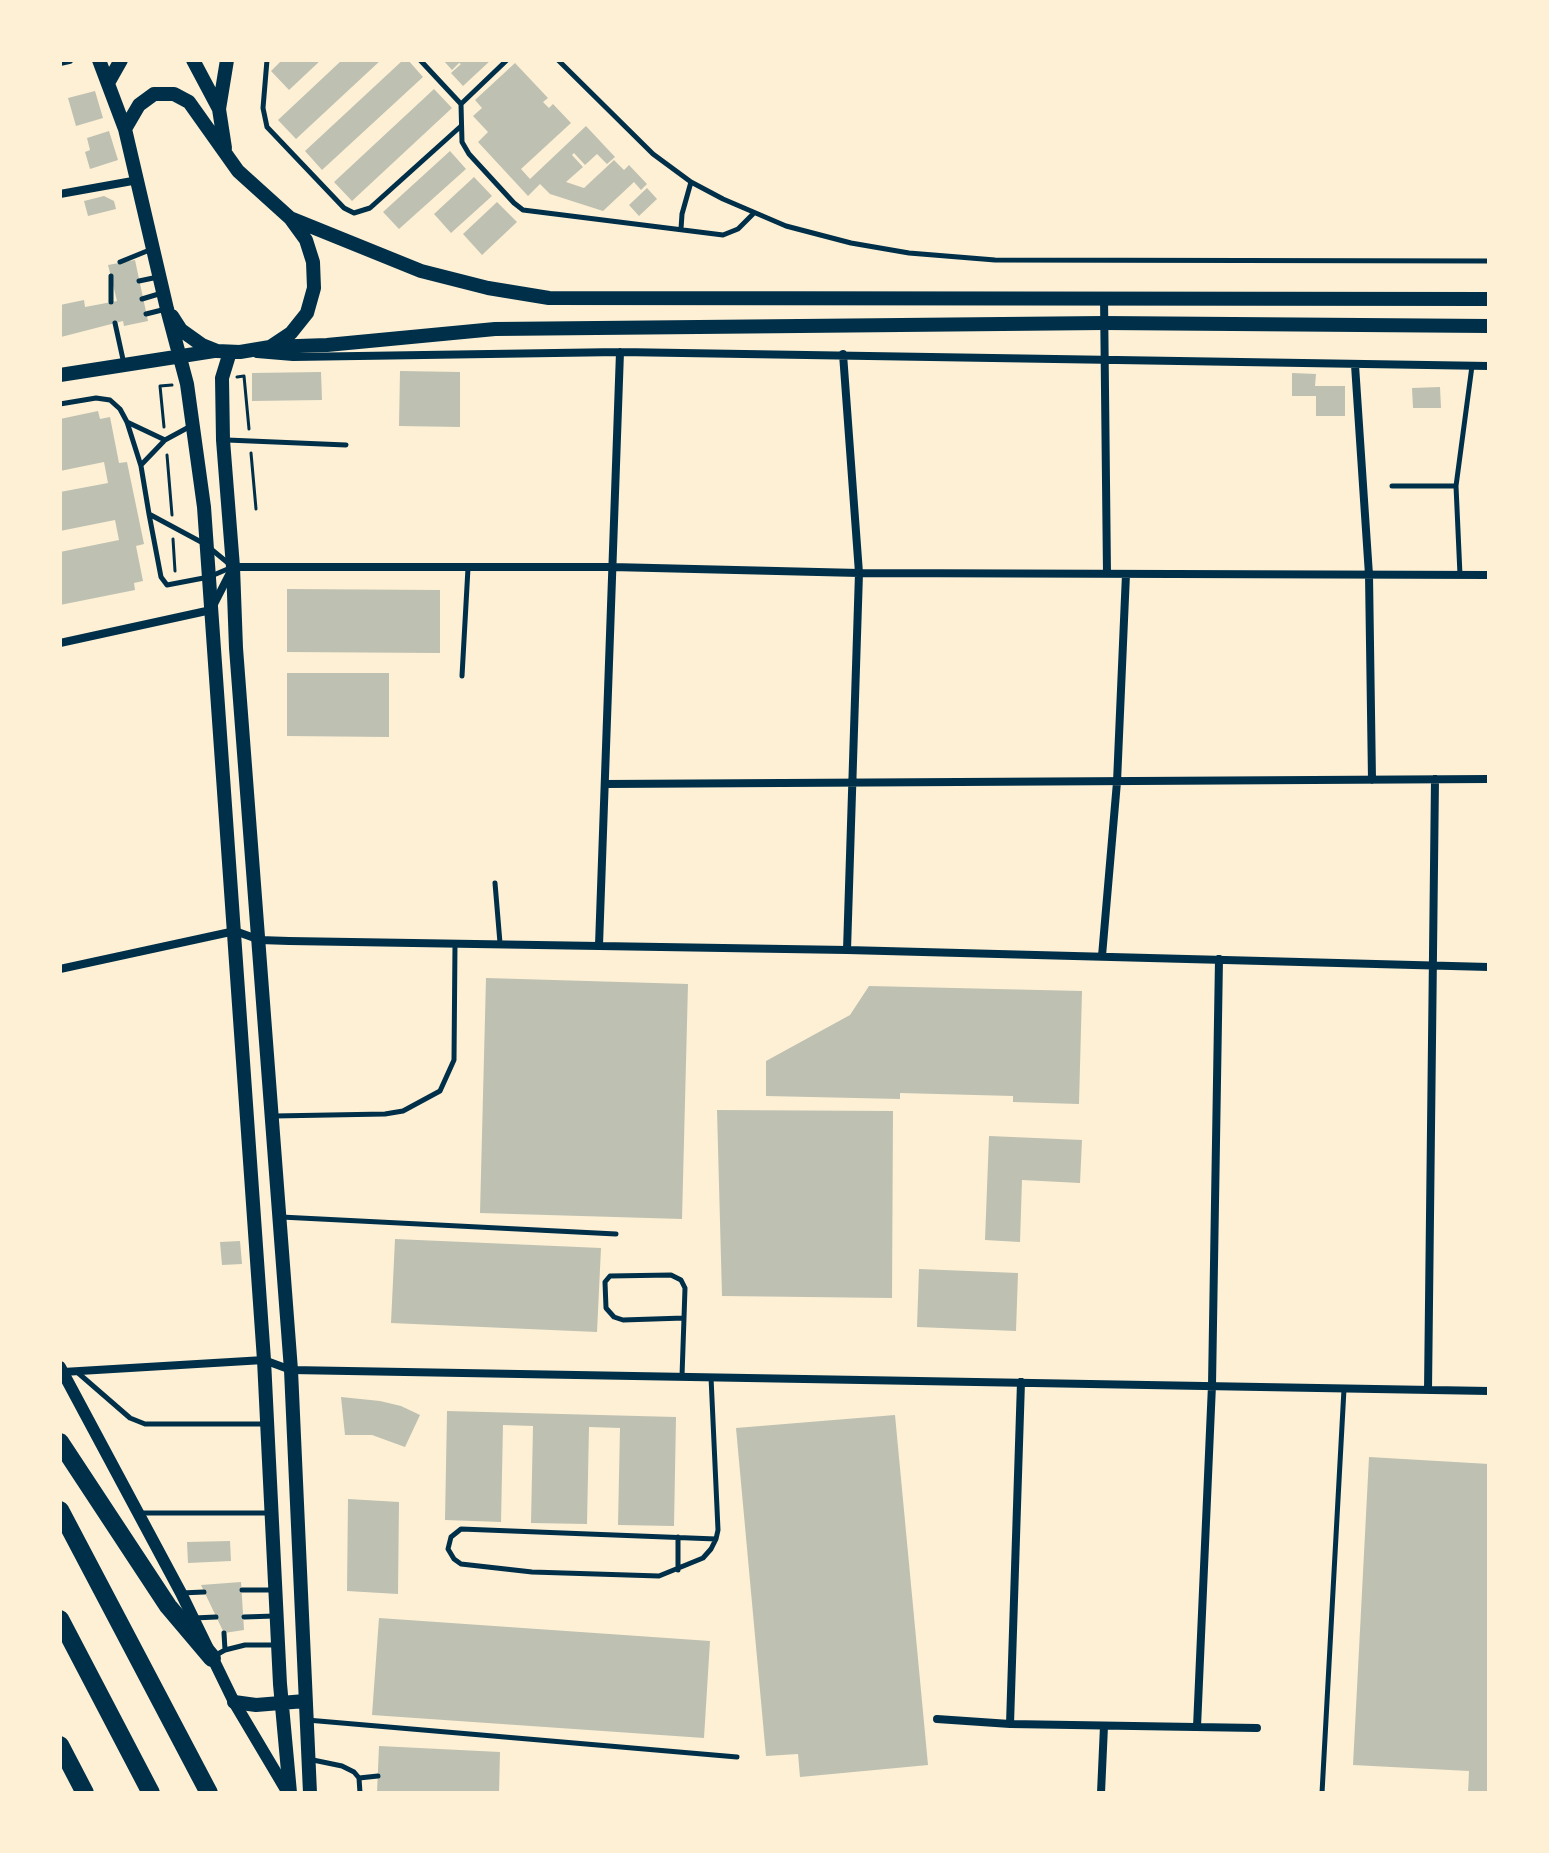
<!DOCTYPE html>
<style>
body{margin:0}
#map{position:relative;width:1549px;height:1853px;overflow:hidden;background:#fdf0d5;font-family:"Varela Round",sans-serif}
canvas{display:block}
.frame{position:absolute;inset:0;border:62px solid #fdf0d5;pointer-events:none}
</style>
<div id="map">
<canvas width="1549" height="1853"></canvas>
<div class="frame"></div>
</div>
<script>
const ctx = document.querySelector('canvas').getContext('2d');
ctx.lineJoin = 'round';
function fill(path, color) { ctx.fillStyle = color; ctx.fill(path, 'evenodd'); }
const shape = rows => new Path2D(rows.map(r => 'M' + r).join(''));
function trace(path, color, width, dash) { ctx.strokeStyle = color; ctx.lineWidth = width; ctx.lineCap = dash ? 'butt' : 'round'; ctx.setLineDash(dash || []); ctx.stroke(path); }
const building = shape([
 [282,60,321,60,289,90,271,71],
 [342,60,381,60,296,139,278,120],
 [403,60,408,60,423,77,322,170,305,151],
 [443,60,491,60,463,86,451,73,461,64,459,63,452,70],
 [515,63,548,98,543,102,549,108,553,104,571,123,521,169,530,179,586,126,615,157,607,164,597,154,585,165,574,153,572,155,583,167,566,182,584,188,614,160,624,170,629,165,647,184,641,190,634,182,603,211,550,194,540,184,528,196,478,142,488,132,473,116,482,108,475,100],
 [434,89,452,108,352,201,334,182],
 [95,91,103,118,76,126,68,98],
 [109,131,118,160,90,169,85,152,90,150,87,138],
 [450,151,466,169,399,229,383,212],
 [474,177,492,196,451,233,434,214],
 [647,188,657,199,639,216,629,205],
 [104,196,114,201,116,209,88,216,84,201],
 [497,202,517,222,482,255,463,234],
 [135,260,148,321,124,326,123,321,61,337,60,305,84,300,85,307,117,301,108,265],
 [400,371,460,372,460,427,399,426],
 [321,372,322,400,252,401,252,373],
 [1292,373,1316,374,1315,386,1345,386,1345,416,1316,416,1316,396,1292,396],
 [1440,387,1441,408,1413,408,1412,388],
 [98,411,100,419,110,417,119,463,127,462,144,544,136,546,143,581,134,583,135,590,60,605,60,552,119,540,115,520,60,531,60,492,108,483,104,462,60,471,60,419],
 [287,589,440,590,440,653,287,652],
 [287,673,389,673,389,737,287,736],
 [486,978,688,984,682,1219,480,1213],
 [869,986,1082,991,1079,1104,1013,1102,1013,1096,900,1093,900,1099,766,1096,766,1061,850,1015],
 [717,1110,893,1111,892,1298,722,1296],
 [989,1136,1082,1140,1080,1183,1022,1180,1020,1242,985,1240],
 [395,1239,601,1248,597,1332,391,1323],
 [240,1241,242,1264,222,1265,220,1242],
 [919,1269,1018,1273,1016,1331,917,1327],
 [341,1397,380,1401,401,1406,420,1415,405,1447,372,1435,345,1435],
 [447,1411,676,1417,674,1526,618,1525,620,1428,589,1427,587,1524,531,1523,533,1426,503,1425,501,1522,445,1520],
 [895,1415,928,1765,800,1777,798,1754,766,1756,736,1428],
 [1369,1457,1489,1464,1489,1793,1468,1793,1469,1771,1353,1765],
 [348,1499,399,1502,398,1594,347,1591],
 [230,1541,231,1561,188,1563,187,1542],
 [241,1582,244,1630,224,1633,201,1585],
 [379,1618,710,1641,704,1738,372,1715],
 [379,1746,500,1752,499,1793,377,1793]
]);
const path = shape([
 [237,377,244,376,249,429],
 [164,427,160,386,172,385],
 [251,453,256,509],
 [167,455,172,515],
 [173,539,175,571]
]);
const service = shape([
 [267,60,263,108,267,127,344,208,354,213,370,208,460,127],
 [420,60,461,104,462,142,469,154,514,203,523,210,723,235,738,229,754,213],
 [558,60,653,154,691,182,723,199,786,226,851,243,909,253,995,260,1489,261],
 [461,104,507,60],
 [681,229,682,214,691,182],
 [120,262,152,249],
 [111,276,111,302],
 [139,281,158,277],
 [142,299,162,293],
 [146,314,166,309],
 [115,323,124,364],
 [60,404,96,398,110,400,120,409,127,422,141,466,149,514,203,543],
 [127,422,165,440],
 [227,440,346,445],
 [141,465,165,440,189,427],
 [1392,486,1456,486],
 [149,514,161,577,167,585,209,577,230,568],
 [211,549,228,563],
 [1460,575,1456,486,1472,366],
 [462,676,468,568],
 [495,883,500,943],
 [274,1116,385,1114,403,1111,440,1091,454,1060,455,944],
 [281,1217,616,1234],
 [77,1372,130,1418,145,1424,264,1424],
 [682,1376,684,1318,685,1288,681,1280,671,1275,610,1276,605,1282,606,1308,614,1317,623,1320,684,1318],
 [711,1377,718,1530,716,1539,711,1549,703,1558,659,1576,532,1572,461,1564,454,1559,448,1549,451,1537,461,1529,716,1539],
 [142,1513,268,1513],
 [678,1570,678,1537],
 [242,1590,273,1590],
 [181,1593,204,1592],
 [244,1617,275,1616],
 [194,1618,216,1617],
 [224,1633,225,1650],
 [216,1655,225,1650,245,1645,276,1645],
 [307,1720,737,1757],
 [313,1760,342,1766,354,1772,359,1778,360,1793],
 [359,1778,378,1776],
 [1322,1793,1344,1389]
]);
const minor = shape([
 [60,62,69,60],
 [60,194,138,180],
 [1104,297,1107,574],
 [257,354,293,357,620,352,1489,366],
 [843,354,859,573,847,950],
 [1355,365,1369,575,1372,780],
 [60,643,211,610,233,567,612,567,859,573,1489,575],
 [605,784,1489,779],
 [599,945,620,352],
 [1102,956,1117,782,1126,574],
 [60,969,235,931,260,940,289,941,847,950,1489,967],
 [63,1372,264,1360,291,1370,1489,1391],
 [1428,1390,1435,779],
 [937,1719,1010,1724,1257,1728],
 [1010,1724,1021,1382],
 [1197,1727,1212,1385,1219,959],
 [1101,1793,1104,1726]
]);
const tertiary = shape([
 [60,1367,181,1593,234,1702,288,1793]
]);
const secondary = shape([
 [99,60,125,129,167,309,187,384,204,507,264,1360,280,1684,290,1793],
 [193,60,219,109,225,148],
 [108,83,121,60],
 [219,109,227,60],
 [125,129,139,105,154,94,174,94,189,102,238,171,290,218,306,240,313,262,314,288,307,313,291,333,270,347,240,352,217,351,202,345,181,330,172,316],
 [290,218,421,271,488,288,549,298,1489,299],
 [270,347,327,345,495,329,1104,323,1489,326],
 [230,352,222,378,223,440,233,567,236,648,291,1370,310,1793],
 [60,375,214,351],
 [234,1702,256,1705,305,1701]
]);
const motorway = shape([
 [60,1442,168,1606,212,1658],
 [60,1510,209,1793],
 [60,1619,151,1793],
 [60,1745,85,1793]
]);
fill(building, '#bec0b2');
trace(path, '#003049', 3);
trace(service, '#003049', 5);
trace(minor, '#003049', 8);
trace(tertiary, '#003049', 12);
trace(secondary, '#003049', 14);
trace(motorway, '#003049', 18);
</script>
